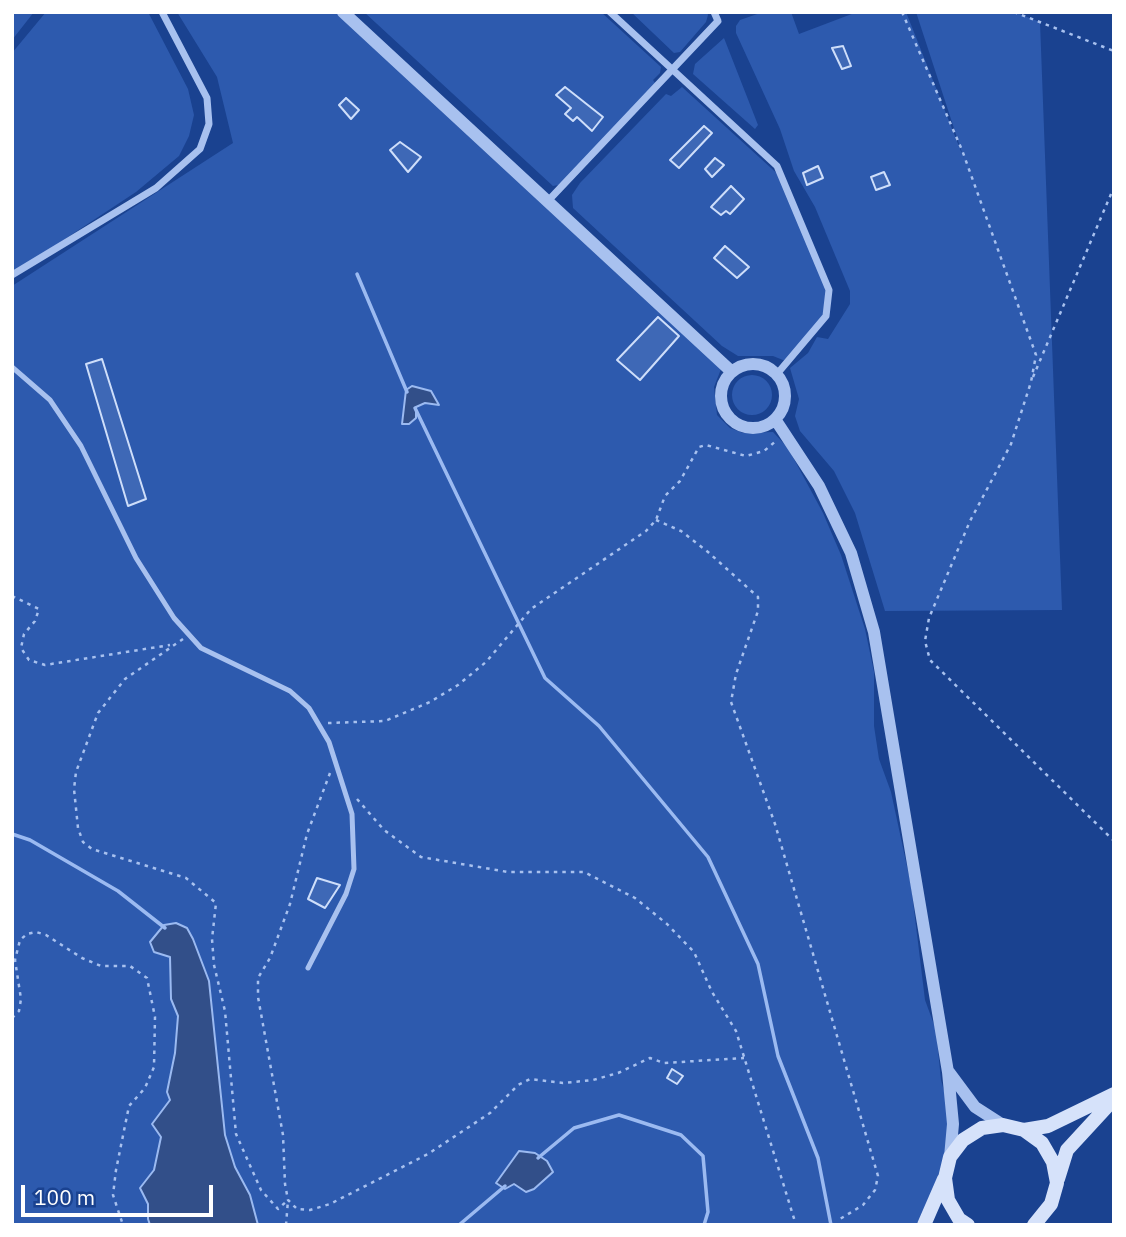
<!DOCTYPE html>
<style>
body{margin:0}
#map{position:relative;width:1126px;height:1237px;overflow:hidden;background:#1a4290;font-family:"IBM Plex Sans",sans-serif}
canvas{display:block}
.frame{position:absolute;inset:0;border:14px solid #fff;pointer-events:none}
.scale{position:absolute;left:21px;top:1185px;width:192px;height:32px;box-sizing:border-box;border:4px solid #fff;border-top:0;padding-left:9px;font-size:21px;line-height:24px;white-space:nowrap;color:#fff;-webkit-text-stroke:5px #1a4290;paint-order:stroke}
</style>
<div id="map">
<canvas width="1126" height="1237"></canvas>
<div class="frame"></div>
<div class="scale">100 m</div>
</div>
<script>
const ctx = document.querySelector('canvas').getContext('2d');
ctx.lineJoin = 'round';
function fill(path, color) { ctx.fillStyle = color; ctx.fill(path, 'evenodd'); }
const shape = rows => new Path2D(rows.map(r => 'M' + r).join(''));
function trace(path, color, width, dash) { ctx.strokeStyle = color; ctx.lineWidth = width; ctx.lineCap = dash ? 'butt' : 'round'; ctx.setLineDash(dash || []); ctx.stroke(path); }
const green = shape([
 [12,12,34,12,12,40],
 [46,12,148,12,188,89,194,115,189,136,179,156,136,192,12,274,12,53],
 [177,12,343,12,723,364,714,387,717,415,730,428,743,433,773,432,788,448,823,513,841,555,865,629,874,672,874,726,879,759,891,792,911,885,925,1000,936,1030,941,1080,953,1124,932,1207,915,1225,12,1225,12,286,233,143,217,77],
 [364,12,601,12,661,67,660,73,653,80,657,86,564,184,553,186],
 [631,12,707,12,708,15,706,22,680,52,674,53],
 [763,12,791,12,799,34,857,12,906,12,964,159,916,12,1014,12,1040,22,1062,610,885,611,855,513,834,471,800,431,795,416,799,399,790,368,808,353,817,337,828,339,850,304,850,291,815,207,794,171,780,129,736,33,736,26,740,20],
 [724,38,758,125,755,129,693,74,695,64],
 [682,87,782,178,829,290,826,316,788,362,773,356,738,356,722,346,573,208,572,195,580,183,666,94,671,96],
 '732 395a20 20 0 1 1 40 0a20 20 0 1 1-40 0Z'
]);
const water = shape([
 [412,386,431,391,439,405,425,403,416,407,416,418,409,424,402,424,406,390,412,386],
 [176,923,187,928,193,939,209,981,225,1135,235,1167,250,1195,258,1225,150,1225,148,1219,148,1204,140,1188,154,1170,161,1137,152,1124,170,1100,167,1092,175,1053,178,1016,171,999,170,957,154,952,150,942,164,925,176,923],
 [519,1151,535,1153,547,1161,553,1172,534,1189,526,1192,514,1184,505,1189,496,1183,519,1151]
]);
const stream = shape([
 [357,274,407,392],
 [415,408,545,678,599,726,708,857,758,964,778,1056,818,1158,831,1225],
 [12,834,30,840,118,891,165,928],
 [538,1158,574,1128,619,1115,681,1135,703,1156,708,1212,704,1225],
 [459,1225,505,1186]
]);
const building = shape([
 [843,46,851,66,842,69,832,48,843,46],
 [565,87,603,117,592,131,577,117,573,121,565,114,571,108,556,95,565,87],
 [346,98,359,110,351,119,339,105,346,98],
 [704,126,712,133,679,168,670,160,704,126],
 [400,142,421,157,408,172,390,150,400,142],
 [715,158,724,165,712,177,705,169,715,158],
 [818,166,823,178,807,185,803,173,818,166],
 [884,172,890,185,876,190,871,177,884,172],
 [731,186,744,199,730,214,726,211,721,215,711,207,731,186],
 [725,246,749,267,737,278,714,258,725,246],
 [658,317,679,336,640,380,617,360,658,317],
 [102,359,146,499,128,506,86,364,102,359],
 [317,878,340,885,325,908,308,899,317,878],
 [672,1069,683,1076,677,1084,667,1078,672,1069]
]);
const path = shape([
 [902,12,962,150,1036,355,1031,382,1011,444,970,521,929,618,925,641,930,660,1114,841],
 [1014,12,1114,51],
 [1033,377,1114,187],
 [656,520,681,531,708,552,758,597,758,611,736,674,731,702,775,824,878,1176,875,1190,863,1205,840,1219,840,1225],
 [12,596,39,609,35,621,24,634,21,648,29,660,45,665,170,645],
 [183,639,125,679,98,713,76,772,74,789,78,828,83,842,92,849,186,878,216,903,212,939,214,965,225,1011,236,1134,261,1190,278,1209,288,1200],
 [328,723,385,721,430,702,458,685,486,662,531,609,646,531,656,520,665,496,680,481,699,447,706,445,746,456,764,451,776,441],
 [330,773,307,834,290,904,270,958,258,978,258,997,283,1135,285,1184,288,1200,297,1209,310,1210,330,1204,428,1154,490,1113,518,1085,530,1079,563,1083,593,1080,618,1073,650,1058,664,1063,744,1058],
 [357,799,384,830,421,857,508,872,584,872,635,898,667,924,694,952,712,992,736,1031,796,1225],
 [12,1018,19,1011,21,999,15,960,20,940,27,934,36,932,46,935,82,958,101,966,130,966,147,978,155,1017,154,1067,145,1088,129,1106,116,1170,113,1195,123,1225],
 [286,1225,288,1200]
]);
const service = shape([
 [12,367,50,400,81,446,136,558,174,618,201,648,290,691,309,708,329,742,352,814,354,869,346,894,308,968]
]);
const minor = shape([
 [610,12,777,166,829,290,826,316,777,374],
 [547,202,718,21,714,12],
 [12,275,156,188,200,149,209,124,207,98,162,12]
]);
const tertiary = shape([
 [343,12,732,372],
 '721 396a32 32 0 1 1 64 0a32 32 0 1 1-64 0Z',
 [775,419,819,486,851,553,874,632,948,1072,953,1124,950,1157],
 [949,1072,975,1107,1003,1125]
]);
const secondary = shape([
 [1024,1130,1048,1126,1114,1094],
 [1058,1179,1067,1150,1114,1099],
 [924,1225,944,1179],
 [968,1225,959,1219,948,1200,945,1178,950,1157,963,1140,982,1128,1003,1125,1024,1130,1042,1143,1053,1162,1057,1183,1051,1204,1034,1225]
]);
fill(green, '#2d5aae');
fill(water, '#324f89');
trace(water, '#9bbaf1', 2);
trace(stream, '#9bbaf1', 3.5);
fill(building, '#3e68b6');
trace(building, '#cedefa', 2);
trace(path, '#a8c1ef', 2.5, [3.5, 5]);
trace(service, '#a8c1ef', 5);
trace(minor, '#a8c1ef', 7);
trace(tertiary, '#a8c1ef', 12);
trace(secondary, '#d6e2fa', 14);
</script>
